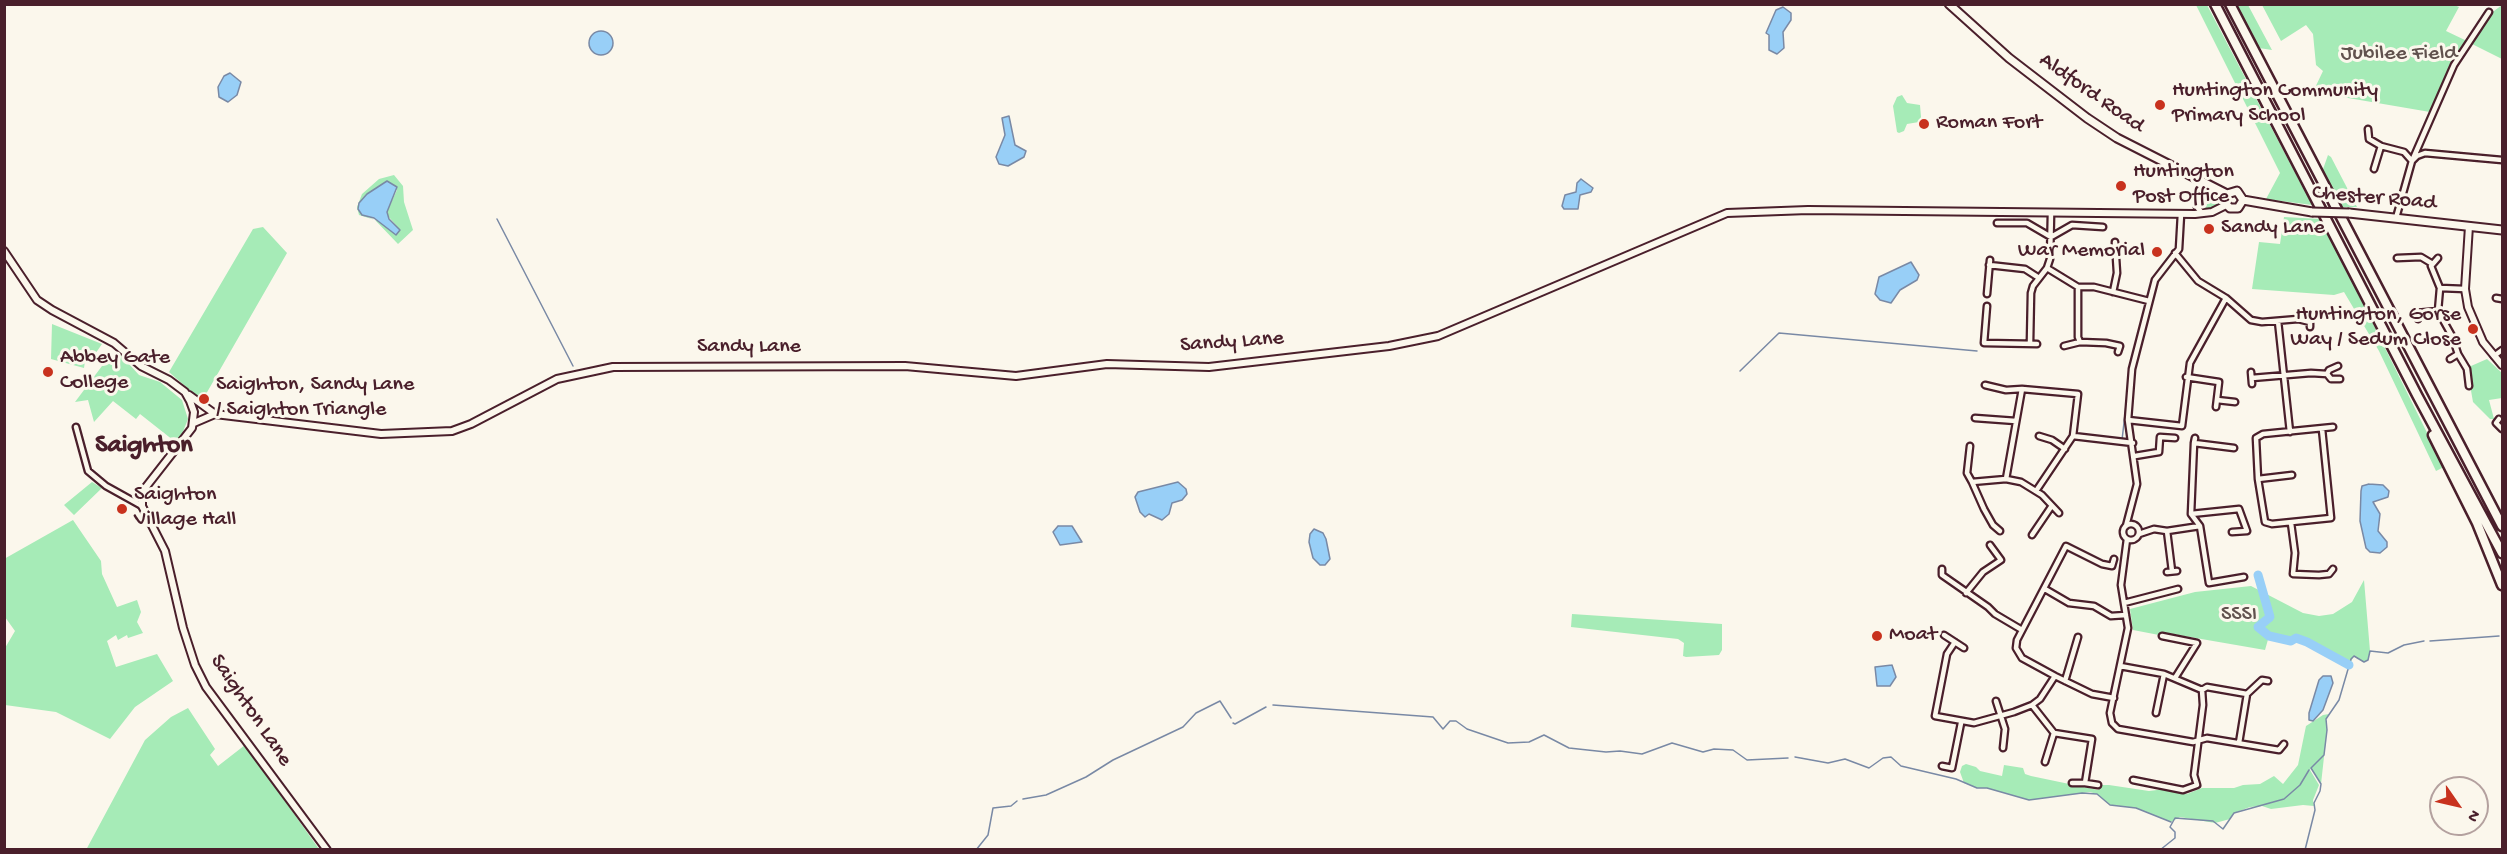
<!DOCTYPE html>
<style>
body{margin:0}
#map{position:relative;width:2507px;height:854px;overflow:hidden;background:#fbf7ec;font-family:"Gochi Hand",sans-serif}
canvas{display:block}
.frame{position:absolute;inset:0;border:6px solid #4a1f2b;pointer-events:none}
.north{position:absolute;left:2429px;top:776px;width:60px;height:60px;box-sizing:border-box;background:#fbf7ec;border:2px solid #b4a19f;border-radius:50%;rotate:124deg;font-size:16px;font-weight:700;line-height:24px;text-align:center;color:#4a1f2b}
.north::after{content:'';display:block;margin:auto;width:21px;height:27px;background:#c8321e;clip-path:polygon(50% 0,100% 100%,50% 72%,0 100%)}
</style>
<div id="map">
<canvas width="2507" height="854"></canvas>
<div class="frame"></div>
<div class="north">N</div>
</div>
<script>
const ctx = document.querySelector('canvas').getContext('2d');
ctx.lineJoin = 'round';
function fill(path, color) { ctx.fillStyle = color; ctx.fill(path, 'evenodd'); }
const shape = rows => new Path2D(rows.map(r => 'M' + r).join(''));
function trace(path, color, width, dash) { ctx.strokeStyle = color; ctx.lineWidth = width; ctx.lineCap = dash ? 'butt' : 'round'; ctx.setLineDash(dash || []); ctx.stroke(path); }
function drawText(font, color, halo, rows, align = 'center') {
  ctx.font = font + ' "Gochi Hand",sans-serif'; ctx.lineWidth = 6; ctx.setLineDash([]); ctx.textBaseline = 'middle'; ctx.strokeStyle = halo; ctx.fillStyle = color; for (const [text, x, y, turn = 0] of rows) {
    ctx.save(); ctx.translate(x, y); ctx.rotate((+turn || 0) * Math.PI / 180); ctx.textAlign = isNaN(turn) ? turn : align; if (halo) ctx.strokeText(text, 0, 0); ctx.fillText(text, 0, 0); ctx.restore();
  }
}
const green = shape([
 [2196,5,2207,5,2312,205,2266,199,2280,173],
 [2236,5,2248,5,2272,50,2259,48],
 [2262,5,2454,5,2459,7,2446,31,2467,41,2430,112,2313,92,2323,71,2316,65,2313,34,2306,25,2281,41],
 [2502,5,2502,59,2470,43,2490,14],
 [1902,95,1907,103,1920,105,1921,117,1919,122,1907,124,1904,131,1899,133,1897,132,1893,106,1897,97],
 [2328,155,2331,157,2357,207,2341,207,2322,172],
 [394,175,403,186,404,202,413,230,398,244,375,220,359,215,357,207,362,194,379,179],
 [387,181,397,190,387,211,388,216,400,230,365,216,362,200],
 [2202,186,2222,196,2219,206,2206,211,2199,207,2198,200],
 [2284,217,2321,219,2444,467,2436,471,2379,351,2344,292,2334,295,2252,289,2259,242,2280,244],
 [263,227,287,253,202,401,169,372,253,229],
 [52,324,102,344,93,357,91,356,85,361,84,368,51,359],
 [119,353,139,375,160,382,182,400,188,419,178,444,140,414,136,419,113,401,94,422,88,400,75,402,111,354],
 [2487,359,2502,373,2502,398,2489,400,2494,419,2490,419,2473,402,2466,362,2471,366],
 [92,482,102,488,74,515,64,505],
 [73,520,101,561,102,574,117,607,137,600,141,612,137,622,143,633,128,638,127,635,118,640,116,635,107,641,116,667,157,654,173,681,135,707,110,739,56,712,5,705,5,648,15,631,5,617,4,559],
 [2364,580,2370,651,2368,660,2364,662,2354,656,2349,665,2340,662,2296,638,2291,641,2269,636,2265,650,2161,632,2159,635,2133,630,2130,609,2195,592,2251,586,2303,613,2319,616,2333,614,2352,602],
 [1572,614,1722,624,1722,650,1719,655,1686,657,1683,656,1684,643,1678,639,1571,627],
 [188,708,215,749,210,755,218,766,245,745,319,849,86,850,145,740,171,717],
 [2329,714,2326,719,2327,730,2321,784,2311,768,2310,770,2319,785,2313,800,2314,806,2303,805,2271,809,2262,806,2250,807,2234,813,2230,819,2215,823,2180,817,2171,822,2136,808,2110,805,2097,794,2090,792,2029,800,1987,788,1977,788,1964,783,1960,772,1962,766,1966,764,1976,767,1980,771,2002,776,2004,765,2023,768,2025,774,2031,776,2098,790,2101,785,2109,785,2149,791,2165,789,2187,794,2202,788,2234,788,2243,785,2260,784,2274,776,2283,784,2298,765,2306,726,2323,715]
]);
const water = shape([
 [1783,7,1791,13,1791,20,1783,32,1784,48,1777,54,1769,50,1769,35,1766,33,1776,10,1783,7],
 '589 43a12 12 0 1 1 24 0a12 12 0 1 1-24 0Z',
 [230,73,241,82,237,95,228,102,219,97,218,87,224,76,230,73],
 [1009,116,1015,145,1026,151,1024,157,1008,166,999,164,996,157,1005,135,1002,118,1009,116],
 [1581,179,1593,188,1591,192,1580,195,1578,209,1564,209,1562,206,1565,195,1576,192,1577,183,1581,179],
 [387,181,397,187,387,212,389,219,400,230,396,235,374,218,362,215,358,209,359,203,367,194,387,181],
 [1911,262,1919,275,1917,280,1900,290,1891,303,1880,300,1875,294,1879,277,1911,262],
 [1178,482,1186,489,1187,494,1182,500,1172,503,1169,514,1162,520,1149,514,1145,517,1140,512,1135,497,1138,492,1178,482],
 [2369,484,2383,485,2389,491,2388,497,2373,502,2380,514,2378,531,2387,542,2387,547,2380,553,2370,552,2366,548,2360,521,2361,491,2362,486,2369,484],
 [1058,526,1072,526,1082,542,1060,545,1053,532,1058,526],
 [1314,529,1323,533,1326,539,1330,559,1325,565,1320,565,1313,558,1309,542,1310,534,1314,529],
 [1892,665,1896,677,1890,686,1877,686,1875,667,1892,665],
 [2323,676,2331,676,2333,683,2323,710,2313,721,2309,720,2309,713,2319,680,2323,676]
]);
const stream = shape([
 [497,219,573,366],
 [1740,371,1779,333,1977,351],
 [2122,440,2130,371],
 [2430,641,2499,636],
 [1273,705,1433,717,1443,729,1450,721,1456,721,1467,729,1508,743,1529,742,1544,735,1569,748,1606,752,1620,751,1642,754,1672,743,1703,752,1714,749,1733,750,1747,760,1788,758],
 [1233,723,1235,724,1266,707],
 [1795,757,1828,763,1845,759,1869,768,1883,758,1891,757,1901,766,1956,779,1977,788,1987,788,2029,800,2082,793,2097,794,2110,805,2136,808,2171,822],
 [1023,799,1046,795,1086,777,1113,760,1183,727,1196,713,1220,701,1231,718],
 [976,850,988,835,993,808,1011,806,1017,801],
 [2160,850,2175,838,2175,832,2170,827,2175,818,2213,821,2223,829,2234,813,2284,799,2300,785,2309,770],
 [2305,850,2315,810,2314,803,2320,791,2321,784,2311,768,2324,755,2327,730,2326,719,2339,700,2351,659,2354,656,2364,662,2368,660,2370,651,2388,653,2404,645,2424,641]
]);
const river = shape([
 [2258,575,2270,617,2258,627,2269,636,2291,641,2296,638,2307,642,2349,665]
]);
const minor = shape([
 [2368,129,2369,139,2381,146],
 [2412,161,2454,65,2489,12],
 [2374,169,2381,146,2404,152,2412,161],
 [2202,213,2197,207,2196,199,2199,188,2204,182],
 [2396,218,2412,161,2417,156,2425,153,2502,160],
 [1997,223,2027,223,2051,237,2072,225,2103,227],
 [2175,253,2198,281,2226,298,2251,320,2262,322,2298,319,2310,322,2310,327],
 [2397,258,2421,257,2431,263],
 [2438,258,2431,266,2440,288,2465,289],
 [1989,265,2025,269,2039,278],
 [2047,268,2078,287,2094,287,2149,301],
 [2078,287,2078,337,2080,342],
 [2440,288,2438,311,2452,336,2458,354,2450,359],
 [2113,292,2117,273,2115,242],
 [1987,294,1990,260],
 [2496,298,2502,299],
 [1987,306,1984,343,2037,344],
 [2418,319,2416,313,2438,311],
 [2278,321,2290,432],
 [2030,343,2031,293,2033,286,2047,268,2050,259,2051,213],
 [2064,346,2080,342,2106,343,2120,346,2118,352],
 [2458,354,2467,369,2469,386],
 [2494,356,2502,350],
 [2338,366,2329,370,2327,374,2331,379,2340,379],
 [2251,372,2252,384],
 [2186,377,2219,382,2216,407],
 [2252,378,2311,373,2327,374],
 [1985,385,2006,390,2022,389],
 [2217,400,2235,402],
 [1975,418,2016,421],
 [2499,419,2496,423,2502,429],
 [2128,420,2182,426,2190,363,2226,298],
 [76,427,88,471,106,486,142,506],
 [2322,429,2331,518,2272,524,2265,522,2258,479,2256,438,2263,434,2333,427],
 [2039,436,2052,440,2065,449],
 [2073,436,2133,443],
 [2195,438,2194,443,2234,448],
 [2194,443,2191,514,2200,526,2209,583,2244,577],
 [1970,446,1967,473,1972,482],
 [2135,456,2159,452,2160,437,2175,438],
 [2006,479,2022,389,2078,394,2073,436,2036,491],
 [2258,479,2292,475],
 [2191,514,2239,509,2247,531,2232,532],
 [2291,523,2295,553,2293,574,2319,575,2329,574,2333,569],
 '2123 532a8 8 0 1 1 16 0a8 8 0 1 1-16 0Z',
 [2126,526,2137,484,2128,420,2132,369,2155,280,2179,249,2181,214],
 [2000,531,1993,525,1984,509,1972,482,2006,479,2021,482,2042,495,2059,513],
 [2167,531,2172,571],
 [2139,534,2154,529,2167,531,2200,526],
 [2032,535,2051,507],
 [2127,539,2121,585,2128,628,2110,713,2112,723,2118,729,2193,742,2207,738,2279,750,2284,744],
 [2114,559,2112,566,2102,564,2066,546,2017,640,2016,648,2022,658,2055,676,2092,694,2114,698],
 [1942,569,1942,575,1988,607,1995,614,2022,630],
 [2167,572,2177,571],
 [2045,589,2069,603,2094,606,2111,616,2126,615],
 [1966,593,1983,572,2001,560,1990,545],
 [2124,603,2178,589],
 [1944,635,1964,648],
 [2162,636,2197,643,2175,678],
 [1955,642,1947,654,1935,716,1974,723,2014,712,2032,705,2040,699,2055,676],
 [2120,666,2164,674,2202,690,2203,705,2194,775,2197,785,2183,790,2133,780],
 [2065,681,2078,637],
 [2202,690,2207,687,2247,694,2262,680,2268,681],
 [1996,701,2005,729,2003,748],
 [2032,705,2054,733,2092,739,2085,783,2098,785],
 [2156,713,2164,674],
 [2239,743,2247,694],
 [2045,762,2054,733],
 [1942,766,1952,768,1961,723],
 [2072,783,2085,783]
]);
const tertiary = shape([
 [2469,226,2465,289,2468,307,2483,342,2502,365],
 [4,251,37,300,52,310,114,343,141,366,169,380,185,392,190,401,194,412,192,428,142,492,142,506,165,551,183,628,195,665,206,687,327,850],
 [189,395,215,414],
 [194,423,215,414,381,434,452,431,471,424,557,379,613,367,905,366,1016,376,1107,364,1209,367,1389,346,1438,336,1727,213,1808,210,2195,214,2212,212,2226,205]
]);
const secondary = shape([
 [1949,4,2009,58,2087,118,2117,138,2227,194],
 [2227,194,2225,203,2230,208,2238,208,2243,200],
 [2227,194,2237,191,2243,200],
 [2243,200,2312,212],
 [2349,213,2502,230]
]);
const trunk = shape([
 [2215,4,2417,395,2502,553],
 [2230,4,2502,526],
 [2433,435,2477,523,2502,585]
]);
const secondaryBridge = shape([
 [2312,212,2349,213]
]);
const markers = [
 [2160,105,6,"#c8321e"],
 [1924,124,6,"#c8321e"],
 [2121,186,6,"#c8321e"],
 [2209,229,6,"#c8321e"],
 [2157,252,6,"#c8321e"],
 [2473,329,6,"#c8321e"],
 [48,372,6,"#c8321e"],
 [204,399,6,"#c8321e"],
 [122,509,6,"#c8321e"],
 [1877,636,6,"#c8321e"]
];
const parkNames = [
 ["Jubilee Field",2399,55],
 ["SSSI",2239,616]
];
const poiNames = [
 ["Huntington Community",2172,92],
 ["Primary School",2172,117],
 ["Roman Fort",1936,124],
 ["Huntington",2133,173],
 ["Post Office",2133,198],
 ["Sandy Lane",2221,229],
 ["War Memorial",2145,252,"right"],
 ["Huntington, Gorse",2461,316,"right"],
 ["Way / Sedum Close",2461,341,"right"],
 ["Abbey Gate",60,359],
 ["College",60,384],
 ["Saighton, Sandy Lane",216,386],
 ["/ Saighton Triangle",216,411],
 ["Saighton",134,496],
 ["Village Hall",134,521],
 ["Moat",1889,636]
];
const streetNames = [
 ["Aldford Road",2091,94,35],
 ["Chester Road",2374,199,5],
 ["Sandy Lane",1232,343,-4],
 ["Sandy Lane",749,348],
 ["Saighton Lane",250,711,56]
];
const quarterNames = [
 ["Saighton",144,447]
];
fill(green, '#a6ebb7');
fill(water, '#98cff7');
trace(water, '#7989a5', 1.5);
trace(stream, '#7989a5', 1.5);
trace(river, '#98cff7', 9);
trace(minor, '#4a1f2b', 9);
trace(tertiary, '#4a1f2b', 10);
trace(secondary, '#4a1f2b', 11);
trace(trunk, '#4a1f2b', 13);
trace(minor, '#fbf7ec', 4.5);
trace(tertiary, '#fbf7ec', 6);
trace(secondary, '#fbf7ec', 7);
trace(trunk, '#fbf7ec', 8);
trace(secondaryBridge, '#4a1f2b', 11, []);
trace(secondaryBridge, '#fbf7ec', 7);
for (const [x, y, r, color] of markers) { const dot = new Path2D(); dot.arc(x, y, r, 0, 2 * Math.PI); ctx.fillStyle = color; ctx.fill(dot); trace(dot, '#fbf7ec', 2); }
drawText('22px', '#61524e', '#fbf7ec', parkNames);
drawText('22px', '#4a1f2b', '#fbf7ec', poiNames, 'left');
drawText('22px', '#4a1f2b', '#fbf7ec', streetNames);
drawText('bold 26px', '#4a1f2b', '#fbf7ec', quarterNames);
</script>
